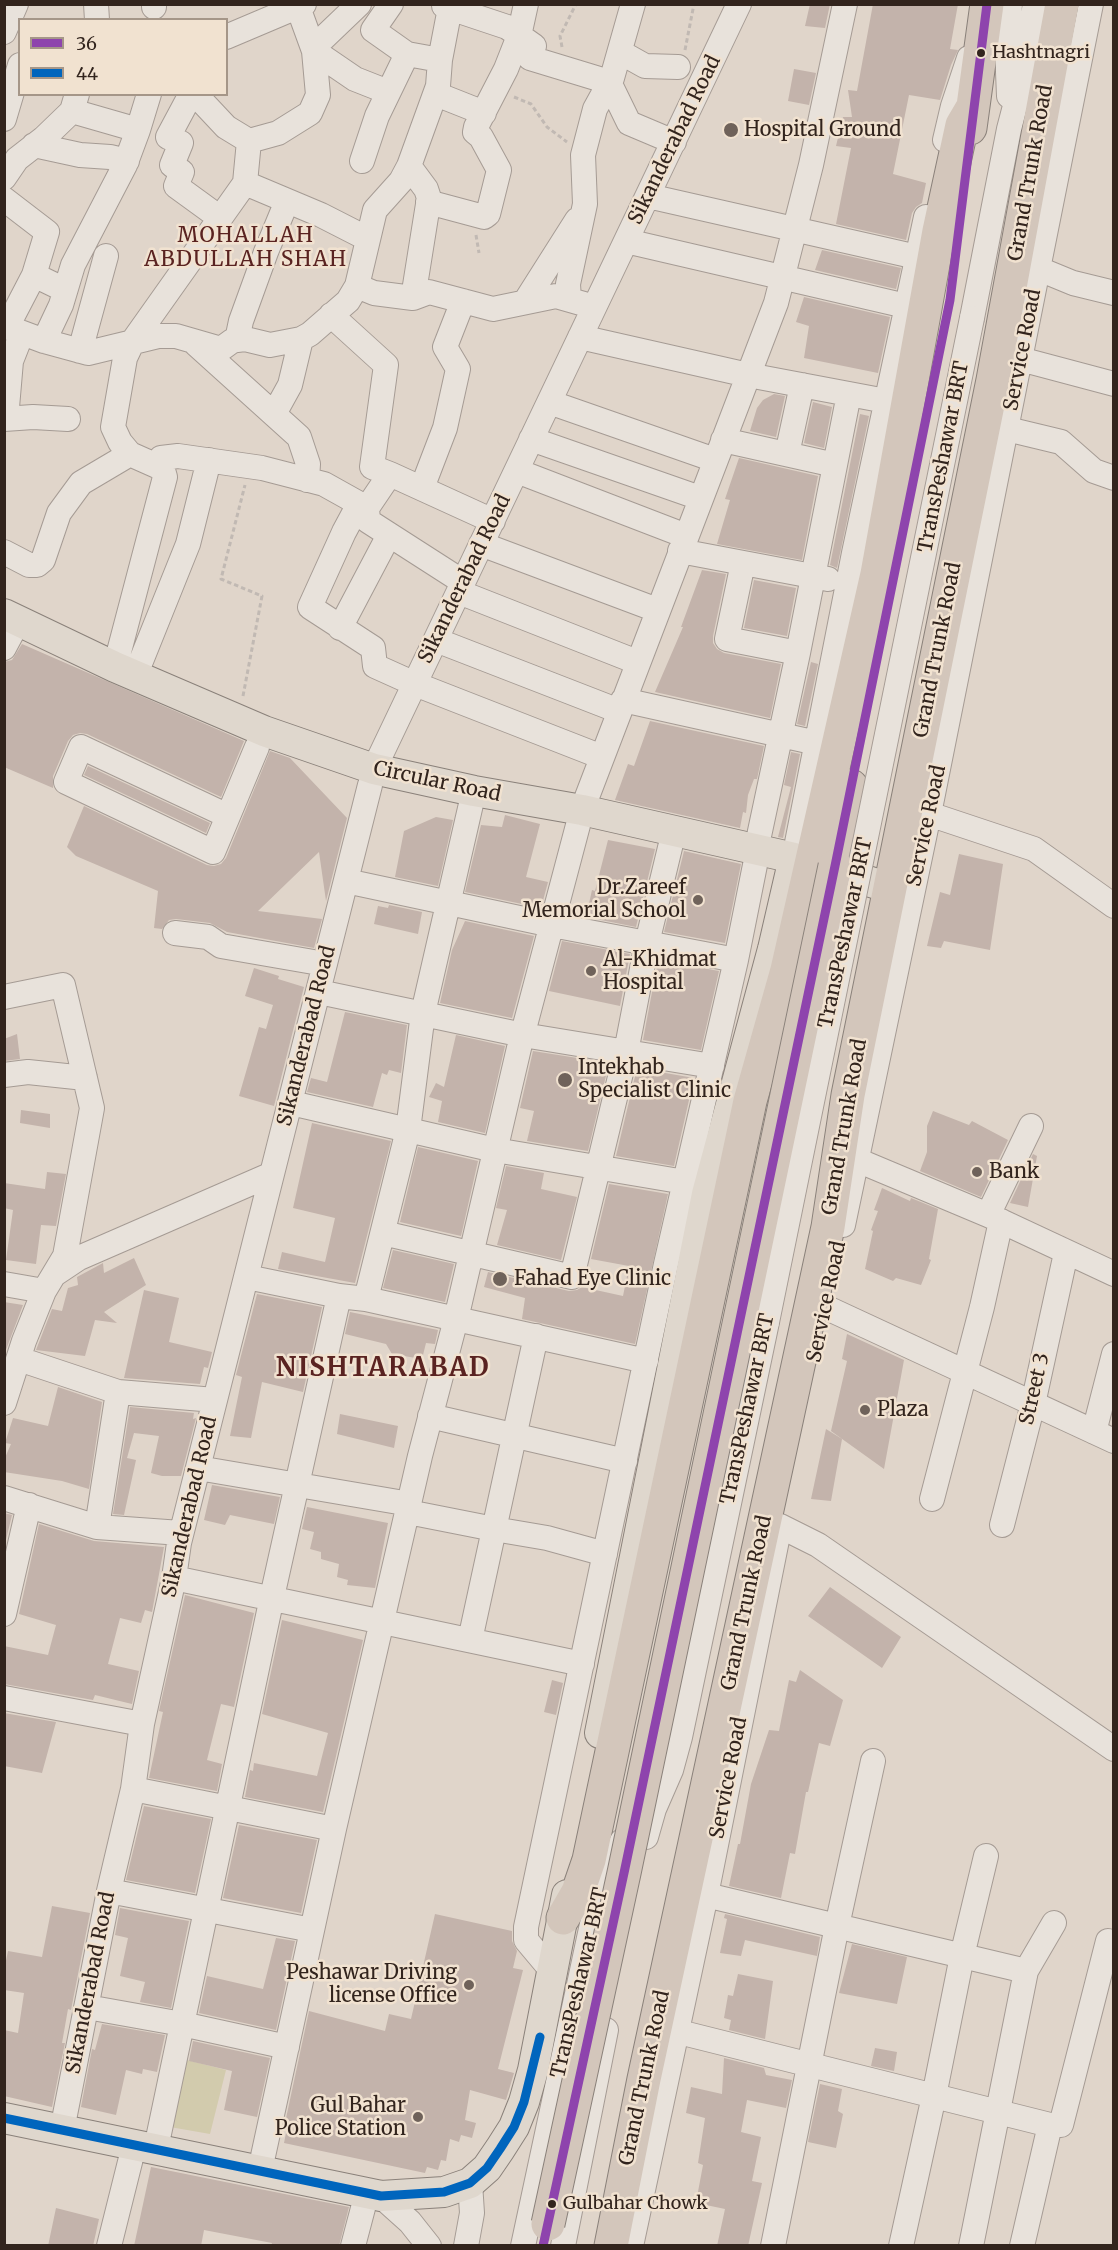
<!DOCTYPE html>
<style>
body{margin:0}
#map{position:relative;width:1118px;height:2250px;overflow:hidden;background:#e0d5ca;font-family:Merriweather,serif}
canvas{display:block}
.frame{position:absolute;inset:0;border:6px solid #32241d;pointer-events:none}
.legend{position:absolute;left:18px;top:18px;width:210px;height:78px;box-sizing:border-box;background:#f1e2d0;border:2px solid #a59688;margin:0;padding:8px 10px;list-style:none;font-size:18px;color:#32241d}
.legend li{display:flex;align-items:center;gap:12px;height:30px}
.legend b{width:30px;border:2px solid #a59688}
</style>
<div id="map">
<canvas width="1118" height="2250"></canvas>
<div class="frame"></div>
<ul class="legend">
<li><b style="height:8px;background:#8e44ad"></b>36</li>
<li><b style="height:8px;background:#0065bd"></b>44</li>
</ul>
</div>
<script>
const ctx = document.querySelector('canvas').getContext('2d');
ctx.lineJoin = 'round';
function fill(path, color) { ctx.fillStyle = color; ctx.fill(path, 'evenodd'); }
const shape = rows => new Path2D(rows.map(r => 'M' + r).join(''));
function trace(path, color, width, dash) { ctx.strokeStyle = color; ctx.lineWidth = width; ctx.lineCap = dash ? 'butt' : 'round'; ctx.setLineDash(dash || []); ctx.stroke(path); }
function drawText(font, color, halo, rows, align = 'center') {
  ctx.font = font + ' Merriweather,serif'; ctx.lineWidth = 5; ctx.setLineDash([]); ctx.textBaseline = 'middle'; ctx.strokeStyle = halo; ctx.fillStyle = color; for (const [text, x, y, turn = 0] of rows) {
    ctx.save(); ctx.translate(x, y); ctx.rotate((+turn || 0) * Math.PI / 180); ctx.textAlign = isNaN(turn) ? turn : align; if (halo) ctx.strokeText(text, 0, 0); ctx.fillText(text, 0, 0); ctx.restore();
  }
}
const green = shape([
 [187,2060,226,2070,210,2134,170,2127]
]);
const building = shape([
 [810,4,830,4,825,28,805,26],
 [873,4,958,4,950,49,958,50,951,65,940,100,909,95,893,174,926,183,922,203,916,207,912,213,906,240,836,224,851,148,836,146,843,117,852,117,848,90,857,91],
 [794,69,816,73,809,105,788,101],
 [822,250,901,268,896,289,815,270],
 [804,297,890,317,878,373,804,358,809,326,796,322],
 [774,394,785,396,776,437,750,431,757,408,763,400],
 [813,402,832,407,824,448,804,443],
 [860,414,869,416,837,568,830,565],
 [739,458,818,476,802,560,717,544,730,500,725,499],
 [702,570,726,574,713,636,713,643,717,649,724,653,781,664,770,718,655,692,683,627,681,627],
 [754,580,796,588,787,636,744,628],
 [22,644,244,741,221,797,87,734,80,733,73,735,68,741,53,776,53,788,4,767,4,662,12,660],
 [811,662,818,664,805,726,797,724],
 [650,721,764,746,757,779,754,779,748,795,746,813,743,812,740,828,615,800,628,764,634,766],
 [270,751,290,758,347,818,326,901,319,852,258,911,322,919,314,948,227,932,210,923,176,919,169,920,162,929,154,928,158,891,76,856,67,847,84,806,207,865,214,866,221,864,226,858],
 [791,752,800,754,783,838,778,837,791,787,784,785],
 [88,766,210,823,206,833,84,775],
 [505,815,540,824,526,877,548,882,541,908,465,892,481,825,502,827],
 [436,817,453,820,438,886,395,877,404,831],
 [608,840,655,849,636,927,586,917,592,890,595,891],
 [684,851,741,864,725,943,664,932],
 [959,854,1003,864,990,950,944,941,941,948,927,946,940,892,950,895],
 [389,905,422,912,418,934,374,924,378,906,388,908],
 [465,921,534,936,512,1018,440,1003,452,950],
 [562,941,630,954,620,1006,549,991],
 [658,960,719,971,701,1050,643,1040],
 [254,968,279,976,278,979,304,987,274,1106,239,1096,259,1027,266,1029,273,1005,245,996],
 [345,1012,407,1025,401,1073,389,1070,387,1075,382,1073,373,1107,307,1092,311,1078,327,1082],
 [17,1034,20,1059,4,1061,4,1039],
 [456,1035,505,1046,485,1133,438,1122,442,1101,429,1097,436,1083,444,1087],
 [533,1051,609,1063,588,1151,527,1141,534,1111,520,1108],
 [637,1068,694,1078,674,1166,616,1156],
 [21,1110,50,1114,50,1128,20,1123],
 [933,1111,969,1125,972,1121,1008,1140,981,1197,920,1171,927,1152,927,1126],
 [312,1123,391,1141,355,1283,278,1269,282,1252,325,1262,335,1218,293,1208],
 [418,1147,478,1161,461,1236,400,1222],
 [1033,1154,1037,1156,1028,1207,1010,1203],
 [506,1166,544,1173,541,1189,577,1197,561,1260,497,1245,507,1210,496,1208],
 [47,1172,66,1174,56,1226,41,1225,36,1264,6,1260,13,1210,4,1208,4,1183,45,1189],
 [609,1184,668,1194,635,1344,522,1319,525,1298,484,1287,488,1272,569,1291,577,1290,582,1287,623,1296,629,1266,591,1259],
 [882,1188,910,1201,911,1198,938,1209,929,1259,931,1260,921,1285,896,1278,893,1281,865,1269,873,1231,871,1230,878,1211,874,1210],
 [393,1250,454,1264,445,1302,383,1288],
 [134,1258,146,1285,104,1312,117,1323,95,1320,85,1356,36,1350,52,1309,62,1311,68,1288,78,1285,77,1277,103,1263,104,1273],
 [144,1290,179,1298,169,1342,212,1352,208,1368,204,1367,200,1384,124,1378],
 [257,1294,322,1307,303,1392,262,1382,251,1438,230,1436,242,1377,236,1375],
 [4,1302,23,1305,4,1355],
 [350,1312,438,1330,435,1344,426,1343,422,1359,392,1354,386,1344,345,1334],
 [847,1334,904,1360,884,1469,831,1431,847,1361,842,1359],
 [58,1387,102,1402,89,1489,62,1481,4,1472,4,1460,11,1444,5,1443,13,1418,48,1426],
 [130,1407,194,1413,193,1419,196,1418,181,1476,162,1476,151,1473,159,1436,134,1433,127,1458,136,1460,124,1515,113,1514],
 [340,1414,398,1426,394,1448,337,1434],
 [826,1429,842,1439,831,1501,811,1499],
 [212,1485,280,1497,274,1524,230,1515,225,1525,204,1520],
 [307,1507,388,1523,375,1588,347,1585,348,1580,337,1577,339,1564,321,1559,321,1552,310,1549,314,1532,302,1529],
 [4,1513,12,1515,4,1548],
 [39,1524,94,1541,164,1547,152,1612,145,1610,141,1623,120,1618,108,1664,139,1671,132,1704,95,1695,93,1700,4,1684,4,1646,48,1655,56,1625,19,1614],
 [830,1587,901,1637,882,1668,808,1616],
 [185,1595,254,1613,234,1707,221,1704,207,1760,222,1764,217,1791,149,1778,163,1712,159,1711],
 [282,1620,363,1640,323,1812,245,1797,250,1770,253,1771,254,1763,317,1776,328,1733,262,1714],
 [800,1670,843,1700,830,1746,819,1743,808,1792,806,1792,795,1854,790,1853,781,1898,729,1886,738,1844,740,1844,751,1784,769,1730,779,1731,789,1680,796,1682],
 [552,1680,563,1683,556,1715,544,1712],
 [4,1713,56,1722,42,1773,4,1766],
 [144,1806,211,1819,195,1893,126,1880],
 [239,1825,317,1840,301,1913,223,1898],
 [52,1906,90,1913,71,2010,68,2009,62,2043,65,2043,52,2107,4,2096,4,2030,18,2033,24,1993,4,1990,4,1970,8,1951,42,1957],
 [120,1908,189,1921,171,2008,140,2002,145,1982,120,1976,128,1938,115,1935],
 [435,1914,512,1931,512,1941,517,1951,513,1968,523,1970,498,2069,514,2073,506,2100,470,2090,465,2120,476,2123,472,2138,461,2135,459,2142,450,2139,446,2161,441,2160,438,2170,427,2167,425,2173,284,2143,288,2123,285,2123,309,2011,385,2031,389,2014,411,2019],
 [725,1914,820,1937,817,1956,745,1940,741,1956,720,1953,727,1919,724,1918],
 [276,1938,295,1941,276,2030,199,2013,207,1976,263,1989],
 [852,1944,907,1957,897,2004,839,1993],
 [738,1974,773,1981,765,2039,729,2030,731,2020,724,2018,728,1995,733,1996],
 [102,2024,165,2035,157,2072,143,2069,142,2074,126,2070,116,2115,81,2107,92,2049,95,2050],
 [193,2041,270,2058,257,2117,224,2110,232,2071,189,2061],
 [875,2048,897,2052,894,2071,871,2066],
 [724,2058,764,2068,766,2075,792,2080,786,2108,747,2100,741,2132,761,2137,752,2181,762,2183,748,2246,717,2246,725,2209,706,2205,702,2199,697,2197,703,2165,698,2163,705,2118,686,2113,691,2087,722,2094],
 [820,2084,842,2089,838,2111,843,2114,836,2148,808,2142],
 [151,2167,349,2207,339,2246,271,2246,272,2243,204,2230,201,2246,134,2246],
 [56,2208,99,2219,93,2246,48,2246]
]);
const path = shape([
 [562,47,560,36,576,4],
 [685,50,694,4],
 [514,97,531,104,547,127,567,142],
 [476,235,479,253],
 [243,696,262,596,221,579,245,485]
]);
const minor = shape([
 [96,4,97,20],
 [391,4,373,30,407,54],
 [154,7,154,4],
 [450,8,507,27,534,46,530,58,609,82,629,123,674,142],
 [4,32,16,4],
 [226,37,304,4],
 [313,48,359,4],
 [314,51,355,79,388,92],
 [620,52,645,66,678,67],
 [191,94,168,137,181,143,172,165,182,172,176,186,220,218],
 [436,94,484,113],
 [1009,96,1007,48,1010,4],
 [72,111,138,130,149,94],
 [4,119,20,65],
 [945,140,953,106,969,58],
 [249,141,278,133,310,113,318,95,314,51,298,7],
 [34,145,80,155,110,157,127,161],
 [362,161,377,116,407,54,440,60],
 [409,166,426,189,429,198,413,298],
 [4,178,17,159,44,138,72,111,77,94],
 [245,183,321,215,368,239],
 [648,196,917,257],
 [4,199,47,232,34,275],
 [428,202,484,217,488,214,499,170,481,137,475,132,476,127,506,69,519,36,526,4],
 [626,241,906,306],
 [1039,269,1073,283,1114,293],
 [357,286,374,293,413,298,429,292,493,309,556,296,584,304],
 [569,299,568,284,585,204,583,155,595,109,612,78,633,4],
 [525,302,577,220],
 [331,315,386,365,372,467,390,474],
 [972,318,1009,129,1021,83,1035,4],
 [4,326,44,341,88,353,158,336,176,336,221,349,232,341,237,340,245,339,270,345,301,339,310,334,348,301,357,286,375,210,401,181,409,166,438,86,440,60,450,8,444,6,444,4],
 [7,327,34,275,65,290],
 [580,337,748,375,886,401],
 [237,340,241,321,266,252,287,201],
 [44,341,61,305,73,265,125,165,138,130],
 [196,344,299,437,308,464,307,480],
 [80,351,106,256],
 [1020,359,1114,384],
 [549,402,715,460],
 [274,414,290,385,301,339],
 [4,419,33,417,68,419],
 [6,419,11,361,22,333],
 [1007,429,1061,442,1094,471,1114,478],
 [531,439,700,498],
 [723,440,835,465],
 [787,454,802,385],
 [157,466,161,458,178,456,262,468,324,484,367,508],
 [517,471,686,536],
 [422,488,445,428,458,369,445,347,463,301],
 [359,504,344,532,310,607,373,648,375,666,415,684,602,757],
 [481,544,657,610],
 [680,551,828,579],
 [4,552,29,565,37,565,43,560,59,513,81,483,130,454],
 [743,563,727,639,798,653],
 [463,582,368,521,367,508,390,474,493,521],
 [459,592,637,662],
 [340,628,389,535],
 [436,640,619,711],
 [4,648,13,631],
 [115,667,165,477,163,470,157,466,130,454,120,442,113,427,125,358,133,341,245,183,249,141,226,127,195,94],
 [135,676,188,544,209,460],
 [623,700,817,743],
 [374,769,739,4],
 [929,814,1034,849,1114,906],
 [228,816,81,747,66,782,213,852,257,747],
 [794,858,854,553,926,217],
 [346,881,552,925,736,960],
 [175,933,208,937,221,946,325,964],
 [319,992,523,1035,712,1066],
 [4,997,63,985,92,1108,65,1256,44,1291,24,1341,4,1403],
 [4,1075,28,1072,85,1078],
 [291,1103,495,1150,685,1182],
 [857,1160,988,1215,1114,1274],
 [988,1215,1031,1126],
 [843,1225,929,814,1091,4],
 [383,1233,572,1277,626,1052,647,943,674,831],
 [55,1274,79,1258,272,1174],
 [247,1277,339,1296,366,1299,646,1361],
 [4,1284,44,1291],
 [366,1299,408,1130,423,1013,474,791],
 [825,1307,1114,1441],
 [19,1359,118,1392,215,1400],
 [430,1416,625,1461],
 [1094,1432,1114,1354],
 [198,1468,410,1504],
 [4,1498,97,1527,181,1533],
 [932,1499,982,1307,1001,1221],
 [408,1512,494,1529,547,1538,605,1554],
 [1002,1525,1033,1404,1066,1253],
 [780,1526,818,1545,1114,1749],
 [97,1527,118,1392],
 [174,1578,582,1664],
 [4,1614,29,1505],
 [470,1640,536,1336],
 [4,1698,142,1724],
 [133,1789,334,1829],
 [646,1837,654,1809,671,1770,680,1737,767,1322],
 [109,1891,312,1930],
 [706,1895,1026,1971],
 [552,1971,526,1940,526,1927,666,1264,736,960,756,860,756,850,798,653,849,394],
 [87,2007,182,2024,287,2047],
 [675,2031,1050,2125,1061,2125,1108,1941],
 [62,2130,109,1891,133,1789,142,1724,174,1578,179,1543,370,785],
 [156,2148,272,1597,339,1296],
 [260,2170,334,1829,420,1456,456,1319,519,1048,582,810,776,303,811,165,845,4],
 [381,2196,410,2222,429,2246],
 [109,2246,134,2146],
 [353,2246,367,2193],
 [466,2246,472,2213,470,2183],
 [523,2246,595,1910,604,1878,622,1841],
 [563,2246,606,2030],
 [631,2246,706,1895,778,1535],
 [773,2246,837,1926,873,1761],
 [901,2246,934,2096,962,1956,986,1856],
 [971,2246,1026,1971,1054,1923],
 [1022,2246,1050,2125]
]);
const major = shape([
 [4,614,115,667,264,731,374,769,474,791,582,810,794,858,890,888],
 [600,1733,707,1194,773,949,794,858],
 [4,2118,381,2196,444,2192,470,2183,487,2168,500,2149,514,2127,524,2102,533,2070,567,1895]
]);
const highway = shape([
 [970,128,987,4],
 [835,866,851,786],
 [563,1918,578,1892,589,1860,750,1101,787,970,877,574,939,231,962,125,972,108],
 [611,2246,644,2079,828,1227,848,1095,993,380,1062,4]
]);
const minorBridge = shape([
 [767,1322,972,318]
]);
const highwayBridge = shape([
 [548,2224,624,1873,835,866]
]);
const bus1 = shape([
 [543,2246,624,1873,835,866,950,300,987,4]
]);
const bus2 = shape([
 [4,2118,381,2196,444,2192,470,2183,487,2168,500,2149,514,2127,524,2102,540,2037]
]);
const markers = [
 [981,53,5,"#32241d"],
 [731,130,8,"#6f625a"],
 [698,900,6,"#6f625a"],
 [591,971,6,"#6f625a"],
 [565,1080,8,"#6f625a"],
 [977,1172,6,"#6f625a"],
 [500,1279,8,"#6f625a"],
 [865,1410,6,"#6f625a"],
 [469,1985,6,"#6f625a"],
 [418,2117,6,"#6f625a"],
 [552,2204,5,"#32241d"]
];
const busNames = [
 ["Hashtnagri",992,53],
 ["Gulbahar Chowk",563,2204]
];
const poiNames = [
 ["Hospital Ground",744,130],
 ["Dr.Zareef",686,888,"right"],
 ["Memorial School",686,911,"right"],
 ["Al-Khidmat",603,960],
 ["Hospital",603,983],
 ["Intekhab",578,1068],
 ["Specialist Clinic",578,1091],
 ["Bank",989,1172],
 ["Fahad Eye Clinic",514,1279],
 ["Plaza",877,1410],
 ["Peshawar Driving",457,1973,"right"],
 ["license Office",457,1996,"right"],
 ["Gul Bahar",406,2106,"right"],
 ["Police Station",406,2129,"right"]
];
const streetNames = [
 ["Sikanderabad Road",675,140,-64],
 ["Grand Trunk Road",1031,173,-80],
 ["Service Road",1023,350,-79],
 ["TransPeshawar BRT",944,457,-79],
 ["Sikanderabad Road",465,579,-64],
 ["Grand Trunk Road",938,650,-79],
 ["Circular Road",437,782,12],
 ["Service Road",927,826,-78],
 ["TransPeshawar BRT",846,933,-78],
 ["Sikanderabad Road",307,1036,-76],
 ["Grand Trunk Road",845,1127,-80],
 ["Service Road",827,1302,-78],
 ["Street 3",1035,1389,-77],
 ["TransPeshawar BRT",748,1409,-78],
 ["Sikanderabad Road",190,1507,-77],
 ["Grand Trunk Road",747,1603,-78],
 ["Service Road",729,1778,-79],
 ["Sikanderabad Road",91,1983,-79],
 ["TransPeshawar BRT",580,1983,-77],
 ["Grand Trunk Road",645,2078,-78]
];
const neighbourhoodNames = [
 ["MOHALLAH",246,236],
 ["ABDULLAH SHAH",246,260]
];
const districtNames = [
 ["NISHTARABAD",383,1369]
];
fill(green, '#d2cbad');
fill(building, '#c3b3ab');
trace(minor, '#a59b94', 26);
trace(major, '#8a817a', 32);
trace(highway, '#8a817a', 35);
trace(path, '#c1b9b3', 3, [4.5, 3]);
trace(minor, '#e8e2db', 24);
trace(major, '#dfd7cd', 30);
trace(highway, '#d3c6bb', 33);
trace(minorBridge, '#a59b94', 26, []);
trace(highwayBridge, '#8a817a', 35, []);
trace(minorBridge, '#e8e2db', 24);
trace(highwayBridge, '#d3c6bb', 33);
trace(bus1, '#8e44ad', 9);
trace(bus2, '#0065bd', 9);
for (const [x, y, r, color] of markers) { const dot = new Path2D(); dot.arc(x, y, r, 0, 2 * Math.PI); ctx.fillStyle = color; ctx.fill(dot); trace(dot, '#f1e2d0', 2); }
drawText('18px', '#32241d', '#f1e2d0', busNames, 'left');
drawText('20px', '#32241d', '#f1e2d0', poiNames, 'left');
drawText('20px', '#32241d', '#f1e2d0', streetNames);
ctx.letterSpacing = '1.5px';
drawText('21px', '#5a2321', '#f1e2d0', neighbourhoodNames);
ctx.letterSpacing = '0px';
ctx.letterSpacing = '1.5px';
drawText('bold 26px', '#5a2321', '#f1e2d0', districtNames);
ctx.letterSpacing = '0px';
</script>
